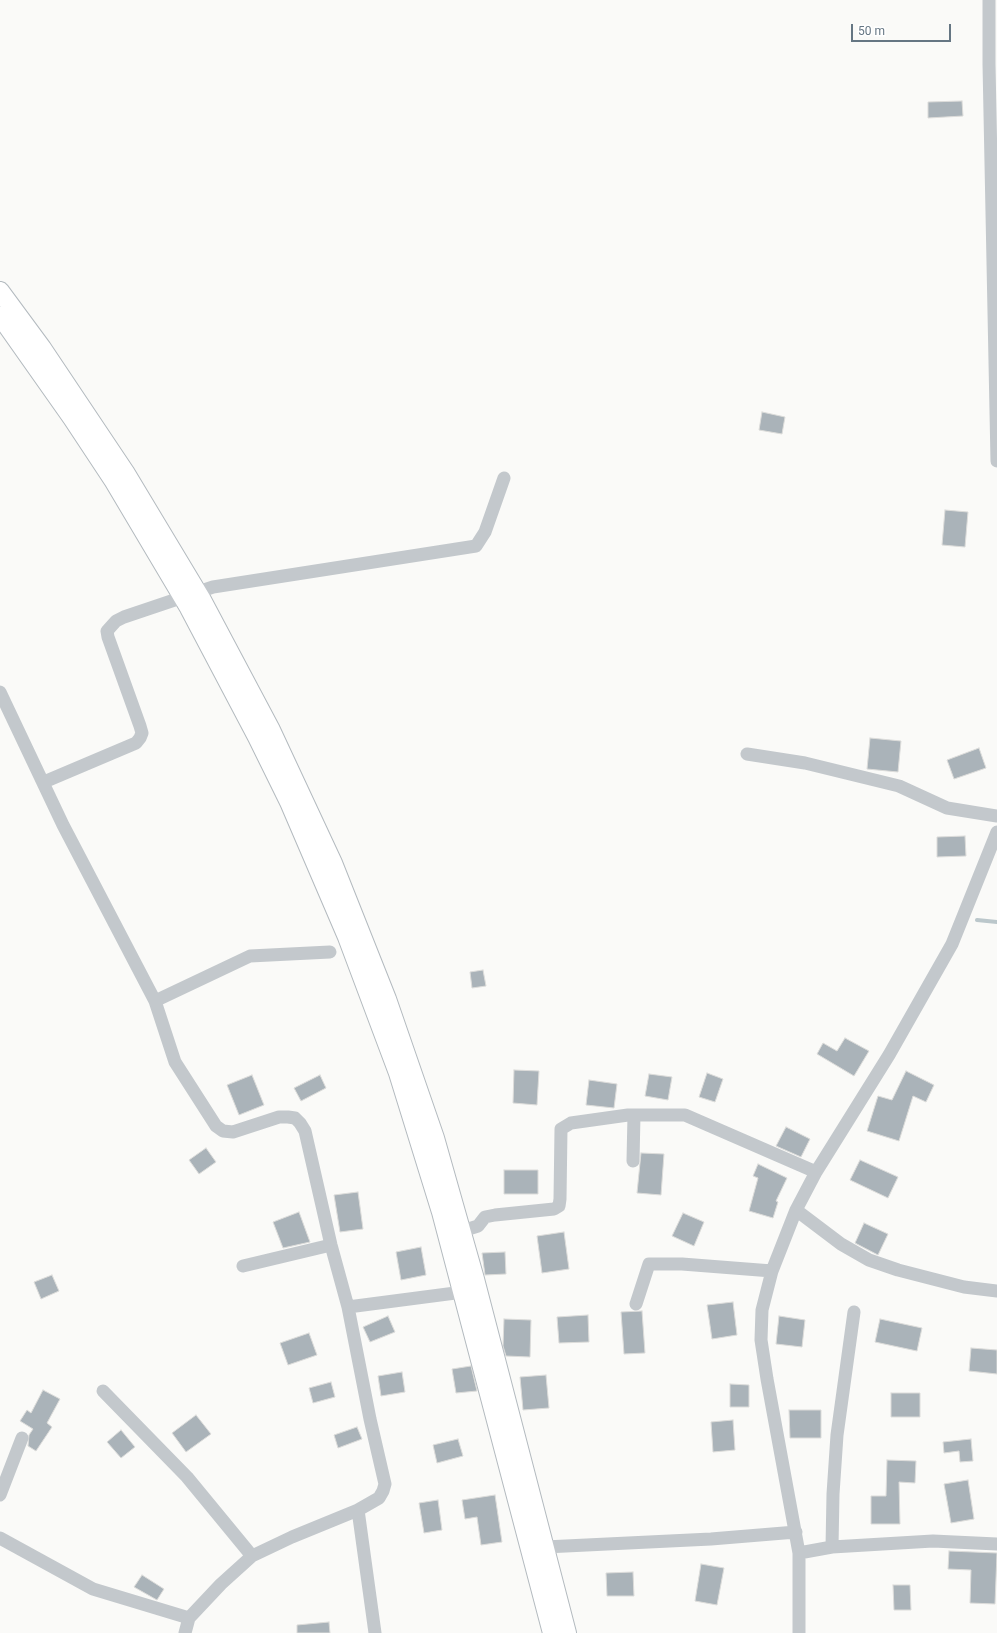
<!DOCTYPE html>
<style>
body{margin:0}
#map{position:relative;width:997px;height:1633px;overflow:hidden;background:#fafaf8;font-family:Roboto,sans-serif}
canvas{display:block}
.scale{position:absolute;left:851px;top:24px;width:100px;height:18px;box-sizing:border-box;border:2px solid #657683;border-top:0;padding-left:5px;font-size:12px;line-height:14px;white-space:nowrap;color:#657683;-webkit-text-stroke:3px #fff;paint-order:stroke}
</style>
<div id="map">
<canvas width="997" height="1633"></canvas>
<div class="scale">50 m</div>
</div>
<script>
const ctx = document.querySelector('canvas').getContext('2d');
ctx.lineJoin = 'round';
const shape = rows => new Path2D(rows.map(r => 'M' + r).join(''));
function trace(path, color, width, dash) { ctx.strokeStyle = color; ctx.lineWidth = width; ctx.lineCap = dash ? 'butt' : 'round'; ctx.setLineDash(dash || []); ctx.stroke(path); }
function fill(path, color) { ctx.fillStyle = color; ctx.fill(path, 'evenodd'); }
const stream = shape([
 [977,920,997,922]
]);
const building = shape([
 [962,101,963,116,928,118,928,102,962,101],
 [762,412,785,417,782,434,759,430,762,412],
 [945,510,968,512,965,547,942,545,945,510],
 [870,738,901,741,898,772,867,769,870,738],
 [979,748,986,768,954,779,947,760,979,748],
 [965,836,966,856,937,857,937,837,965,836],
 [483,970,486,986,472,988,470,972,483,970],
 [845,1038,869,1051,854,1076,817,1054,823,1043,837,1051,845,1038],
 [514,1070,539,1071,537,1105,513,1103,514,1070],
 [906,1071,934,1085,926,1102,913,1096,899,1141,867,1131,878,1096,892,1100,906,1071],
 [707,1073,723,1079,715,1102,699,1097,707,1073],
 [649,1074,672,1077,668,1100,645,1096,649,1074],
 [252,1075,264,1105,239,1115,227,1085,252,1075],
 [320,1075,326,1088,301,1101,294,1088,320,1075],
 [589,1080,617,1084,614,1108,586,1105,589,1080],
 [786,1127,810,1139,801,1157,776,1146,786,1127],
 [206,1148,216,1162,199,1174,189,1160,206,1148],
 [641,1153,664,1154,661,1195,637,1193,641,1153],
 [860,1160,898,1177,888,1198,850,1180,860,1160],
 [758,1164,787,1178,776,1201,778,1202,773,1218,749,1211,758,1178,753,1176,758,1164],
 [504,1170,538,1170,538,1194,504,1194,504,1170],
 [358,1192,363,1229,340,1232,334,1195,358,1192],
 [299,1212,310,1242,283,1248,273,1222,299,1212],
 [683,1213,704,1222,694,1246,672,1236,683,1213],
 [864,1223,888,1234,878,1255,855,1243,864,1223],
 [564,1232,569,1269,542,1273,537,1236,564,1232],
 [421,1247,426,1275,401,1280,396,1252,421,1247],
 [505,1252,506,1274,485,1275,482,1253,505,1252],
 [52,1275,59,1291,41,1299,34,1282,52,1275],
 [733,1302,737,1335,712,1339,707,1305,733,1302],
 [642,1311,645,1353,624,1354,621,1312,642,1311],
 [588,1315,589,1342,559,1343,557,1317,588,1315],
 [388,1316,395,1332,370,1342,363,1327,388,1316],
 [779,1316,805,1320,802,1347,776,1344,779,1316],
 [504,1319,531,1320,530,1357,506,1356,503,1346,504,1319],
 [880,1319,922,1328,917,1351,875,1342,880,1319],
 [309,1333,317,1355,288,1365,280,1343,309,1333],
 [971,1348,997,1350,997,1374,969,1371,971,1348],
 [471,1366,477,1391,456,1393,452,1369,471,1366],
 [402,1372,405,1392,381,1396,378,1376,402,1372],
 [546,1375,549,1408,523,1410,520,1377,546,1375],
 [331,1382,335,1397,313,1403,309,1388,331,1382],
 [730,1384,749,1385,749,1407,730,1407,730,1384],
 [43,1390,60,1399,47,1423,52,1427,36,1451,28,1446,29,1435,33,1429,20,1421,27,1410,31,1413,43,1390],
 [891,1393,920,1393,920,1417,891,1417,891,1393],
 [789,1410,821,1410,821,1438,790,1438,789,1410],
 [196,1415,211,1434,186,1452,172,1433,196,1415],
 [733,1420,735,1450,713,1452,711,1422,733,1420],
 [357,1427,362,1439,338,1448,334,1435,357,1427],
 [121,1430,135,1447,121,1458,107,1442,121,1430],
 [458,1439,463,1456,437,1463,433,1445,458,1439],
 [971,1439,973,1461,960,1462,959,1451,944,1453,943,1442,971,1439],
 [887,1460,916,1461,915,1483,899,1482,900,1524,871,1524,871,1496,886,1496,887,1460],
 [968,1480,974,1519,951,1523,944,1484,968,1480],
 [495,1495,502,1542,481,1545,477,1517,465,1519,462,1500,495,1495],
 [438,1500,442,1530,424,1533,419,1503,438,1500],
 [949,1551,997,1553,995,1604,970,1603,971,1570,948,1569,949,1551],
 [701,1564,724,1568,717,1605,695,1601,701,1564],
 [633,1572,634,1596,607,1596,606,1573,633,1572],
 [142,1575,164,1589,157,1600,134,1587,142,1575],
 [893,1585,910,1585,911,1610,894,1610,893,1585],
 [329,1622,330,1633,297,1633,297,1625,329,1622]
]);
const street = shape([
 [989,0,989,64,997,461],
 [0,692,63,825,155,1001,175,1062,216,1126,223,1131,233,1132,279,1117,288,1117,295,1118,300,1123,305,1131,331,1245,348,1307,370,1419,385,1484,383,1491,379,1498,358,1510,292,1537,252,1556,221,1584,189,1618,185,1633],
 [747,754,805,763,899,786,947,808,997,816],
 [44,782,136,743,140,738,142,733,140,726,108,637,107,631,116,621,124,617,213,587,476,546,485,532,504,478],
 [155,1001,250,956,330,952],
 [633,1161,634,1115],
 [796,1210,841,1244,869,1260,898,1270,964,1287,997,1291],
 [462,1231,478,1226,485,1217,495,1215,554,1209,559,1206,560,1199,561,1129,571,1123,628,1115,685,1115,816,1172],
 [243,1266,331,1245],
 [636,1304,649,1264,682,1264,772,1271],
 [348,1307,463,1292],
 [103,1391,187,1477,252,1556],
 [0,1495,22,1438],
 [358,1510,375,1633],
 [0,1538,93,1589,189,1618],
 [545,1547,711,1539,796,1532],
 [832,1547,833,1494,837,1435,854,1312],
 [799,1553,832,1547,933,1541,997,1544],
 [799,1633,799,1553,767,1379,761,1340,762,1310,772,1271,796,1210,816,1172,889,1055,952,944,997,832]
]);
const secondary = shape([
 [0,291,42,348,125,472,202,600,271,730,333,863,387,999,435,1138,475,1279,567,1633],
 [0,316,72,418,113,480,189,608,257,737,289,802,347,937,398,1073,441,1212,552,1633]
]);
trace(stream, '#bbc7cb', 4);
fill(building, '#aab3b9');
trace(building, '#dcdcda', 1);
trace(secondary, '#b3babf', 20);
trace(street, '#c3c8cc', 13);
trace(secondary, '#fff', 18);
</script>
